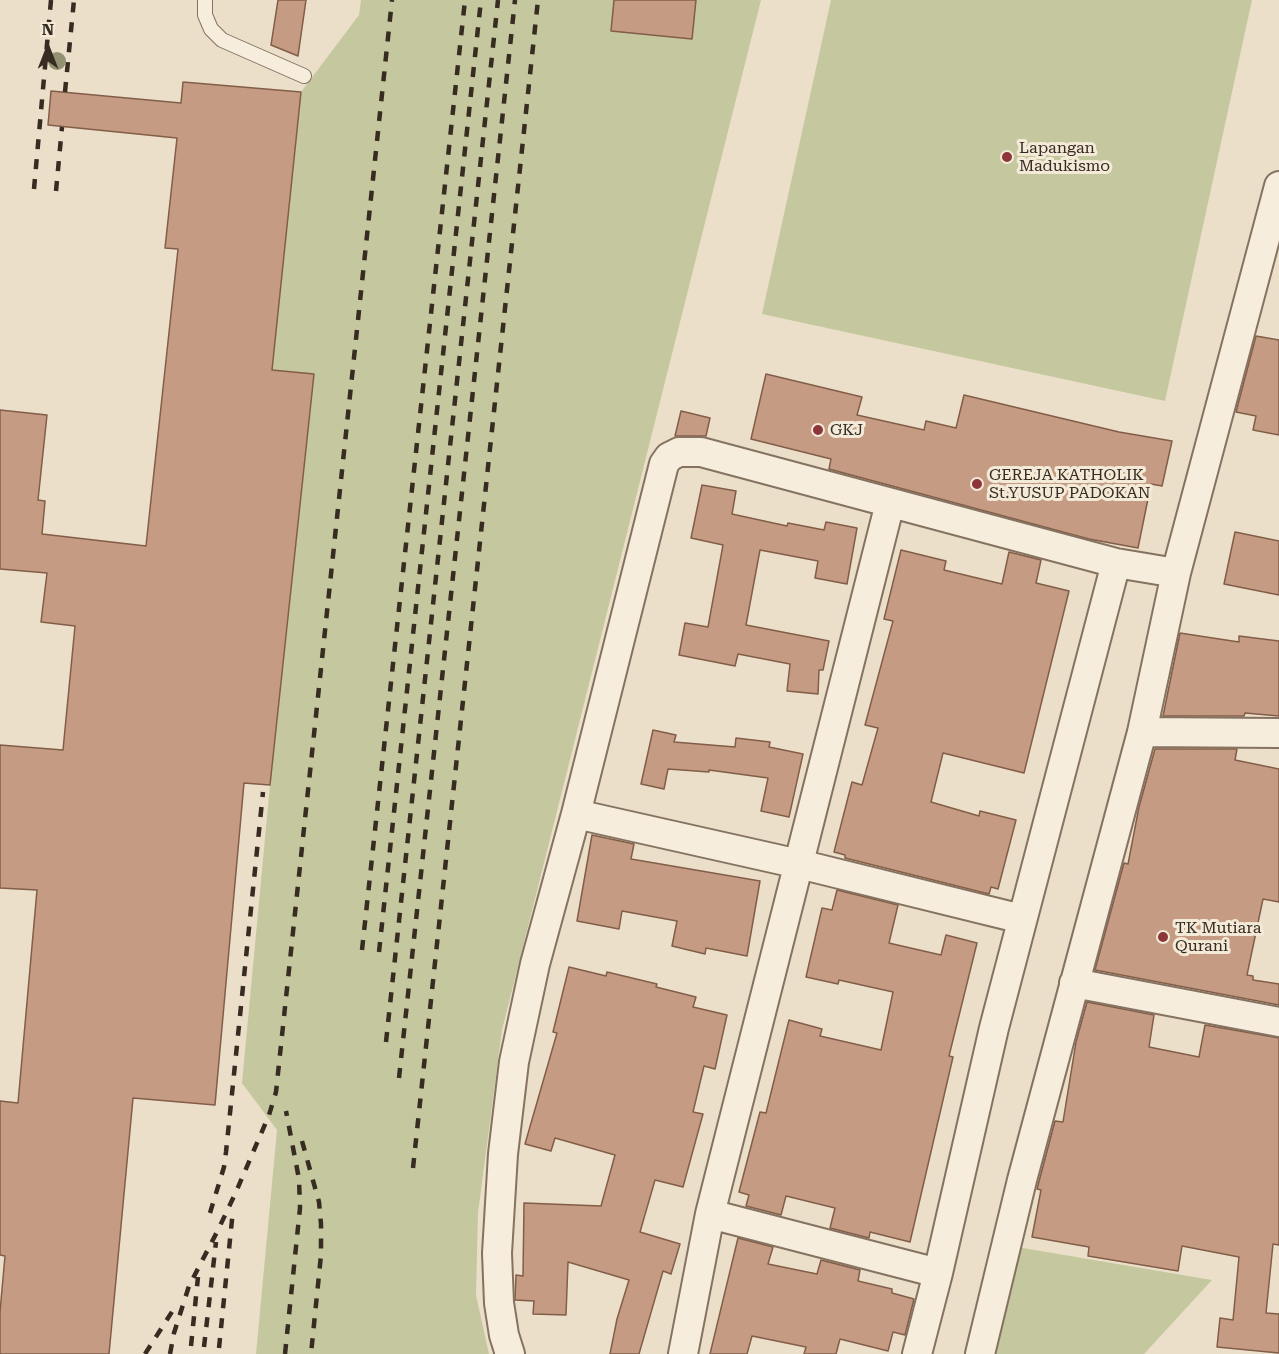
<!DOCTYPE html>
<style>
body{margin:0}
#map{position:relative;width:1279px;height:1354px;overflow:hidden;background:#ebdfc9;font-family:"Roboto Serif",serif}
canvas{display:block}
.north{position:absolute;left:18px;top:18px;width:60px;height:60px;-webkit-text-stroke:4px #f3ead8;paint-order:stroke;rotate:0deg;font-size:16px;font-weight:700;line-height:24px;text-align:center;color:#372b22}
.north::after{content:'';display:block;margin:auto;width:21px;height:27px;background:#372b22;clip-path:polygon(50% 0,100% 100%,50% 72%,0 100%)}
</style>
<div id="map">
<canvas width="1279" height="1354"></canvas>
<div class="north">N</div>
</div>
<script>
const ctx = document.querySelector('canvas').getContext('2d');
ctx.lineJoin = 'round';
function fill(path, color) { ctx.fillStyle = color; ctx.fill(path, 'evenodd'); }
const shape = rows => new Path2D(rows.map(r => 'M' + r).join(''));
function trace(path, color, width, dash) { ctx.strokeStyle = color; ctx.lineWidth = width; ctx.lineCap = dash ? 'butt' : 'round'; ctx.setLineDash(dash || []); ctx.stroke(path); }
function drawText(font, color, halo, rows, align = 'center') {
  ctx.font = font + ' "Roboto Serif",serif'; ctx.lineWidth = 6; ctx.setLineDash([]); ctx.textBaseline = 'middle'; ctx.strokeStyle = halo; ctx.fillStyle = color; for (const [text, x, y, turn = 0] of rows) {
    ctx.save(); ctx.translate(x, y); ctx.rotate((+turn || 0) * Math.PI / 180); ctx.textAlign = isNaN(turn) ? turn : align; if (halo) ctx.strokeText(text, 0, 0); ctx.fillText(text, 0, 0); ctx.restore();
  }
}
const green = shape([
 [361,0,761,0,502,1030,478,1213,476,1295,489,1354,256,1354,277,1130,242,1083,270,785,314,375,272,370,301,92,359,15],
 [831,0,1252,0,1165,401,762,314],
 [1017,1247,1212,1280,1144,1354,989,1354]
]);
const building = shape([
 [278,0,306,0,298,56,271,45,278,0],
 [614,0,696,0,692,39,611,31,614,0],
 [183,82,301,92,272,370,314,374,270,785,244,783,215,1105,133,1098,109,1354,0,1354,0,1312,5,1256,0,1255,0,1101,18,1103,37,890,0,888,0,745,63,750,75,626,41,622,47,573,0,569,0,410,47,415,38,500,45,501,42,534,146,546,178,249,165,248,177,138,48,125,51,91,181,103,183,82],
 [1256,336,1279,340,1279,435,1253,430,1256,416,1236,412,1256,336],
 [766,374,862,397,857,415,924,430,926,421,956,428,964,395,1119,432,1172,441,1162,486,1151,484,1138,548,1089,539,829,469,831,459,751,439,766,374],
 [681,411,710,418,706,436,675,436,681,411],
 [702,485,736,491,732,514,787,526,788,523,824,530,826,522,857,528,847,584,815,578,818,561,760,550,746,625,829,641,823,670,819,670,818,694,787,691,790,664,738,654,735,666,679,655,685,623,708,627,723,545,691,538,702,485],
 [1235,532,1279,541,1279,595,1224,584,1235,532],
 [901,550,946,561,944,570,1002,584,1009,552,1041,560,1036,583,1069,591,1024,773,943,753,931,802,979,816,980,811,1016,820,998,889,991,887,989,894,845,858,845,855,834,852,852,782,862,785,878,728,865,725,893,621,884,619,901,550],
 [1180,633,1239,642,1239,636,1279,641,1279,716,1245,713,1244,716,1163,716,1180,633],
 [653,730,676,735,674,742,735,747,736,738,770,742,769,747,803,754,789,817,761,811,768,778,709,770,709,772,668,769,664,789,641,784,653,730],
 [1155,749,1237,749,1235,760,1279,769,1279,902,1263,899,1247,975,1253,976,1253,980,1279,984,1279,1005,1095,970,1124,863,1128,864,1139,807,1155,749],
 [592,835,634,844,631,859,760,881,747,956,706,948,705,954,672,946,677,921,622,911,619,929,577,921,592,835],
 [837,890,898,905,889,943,893,944,941,955,946,935,977,943,949,1056,953,1057,910,1242,870,1232,869,1238,830,1228,835,1208,786,1196,781,1215,746,1206,749,1195,739,1192,760,1112,766,1113,789,1020,822,1029,820,1036,881,1050,893,992,839,980,838,984,806,977,822,908,832,910,837,890],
 [569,967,606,976,607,972,657,984,656,987,696,997,693,1007,727,1015,715,1069,704,1066,693,1112,703,1114,683,1187,655,1180,640,1232,680,1244,671,1274,663,1271,639,1354,610,1354,617,1319,629,1280,568,1262,566,1315,533,1314,534,1301,515,1300,516,1275,523,1276,524,1203,601,1206,615,1155,555,1138,551,1151,525,1144,557,1033,553,1032,569,967],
 [1087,1002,1154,1015,1149,1047,1199,1057,1205,1025,1279,1038,1279,1245,1273,1244,1266,1313,1279,1314,1279,1353,1217,1347,1220,1318,1233,1320,1239,1257,1182,1246,1178,1271,1088,1256,1089,1247,1032,1237,1041,1190,1037,1189,1055,1121,1063,1122,1076,1042,1087,1002],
 [738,1238,773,1247,768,1264,817,1274,821,1260,860,1270,858,1281,892,1289,892,1293,914,1299,905,1335,893,1332,888,1351,840,1339,836,1354,804,1354,806,1347,752,1336,747,1354,710,1354,738,1238]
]);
const service = shape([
 [205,0,205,15,211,29,222,40,304,76]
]);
const minor = shape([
 [1142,732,1279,733],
 [576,814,799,864,1022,919],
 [1074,983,1279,1022],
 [710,1214,938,1273],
 [510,1354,504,1335,499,1303,497,1253,503,1154,514,1062,535,964,576,814,664,464,669,457,679,452,701,452,1116,563,1176,573],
 [683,1354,710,1214,890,503],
 [917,1354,938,1273,994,1028,1116,563],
 [980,1354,1022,1180,1142,732,1176,573,1279,186]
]);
const rail = shape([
 [65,92,74,0],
 [34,189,51,0],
 [56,191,62,127],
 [362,950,465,0],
 [379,952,481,0],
 [386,1042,498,0],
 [399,1078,515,0],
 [302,1141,319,1202,321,1224,321,1255,311,1354],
 [413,1168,538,0],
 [210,1213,224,1167,226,1152,263,792],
 [191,1346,198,1277],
 [204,1347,216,1242],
 [219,1348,233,1210],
 [145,1354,177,1304],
 [170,1354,174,1333,189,1286,218,1230,236,1192,269,1115,276,1092,392,0],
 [285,1354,300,1208,299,1179,286,1111]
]);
const trees = [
 [57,61]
];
const markers = [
 [1007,157,6,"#8e353a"],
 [818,430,6,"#8e353a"],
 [977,484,6,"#8e353a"],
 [1163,937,6,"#8e353a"]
];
const poiNames = [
 ["Lapangan",1019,148],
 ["Madukismo",1019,166],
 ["GKJ",830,430],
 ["GEREJA KATHOLIK",989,475],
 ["St.YUSUP PADOKAN",989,493],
 ["TK Mutiara",1175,928],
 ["Qurani",1175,946]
];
fill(green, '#c5c89e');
fill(building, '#c59c83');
trace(building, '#825d48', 1.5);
trace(service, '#857260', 16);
trace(minor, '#857260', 32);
trace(service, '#f6eddc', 14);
trace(minor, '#f6eddc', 28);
trace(rail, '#372b22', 4.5, [10, 10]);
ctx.fillStyle = '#929172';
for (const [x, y] of trees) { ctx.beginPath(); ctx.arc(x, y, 9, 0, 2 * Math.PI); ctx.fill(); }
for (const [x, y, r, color] of markers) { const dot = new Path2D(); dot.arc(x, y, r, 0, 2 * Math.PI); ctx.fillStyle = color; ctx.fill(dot); trace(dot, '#f3ead8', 2); }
drawText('16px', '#372b22', '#f3ead8', poiNames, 'left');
</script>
